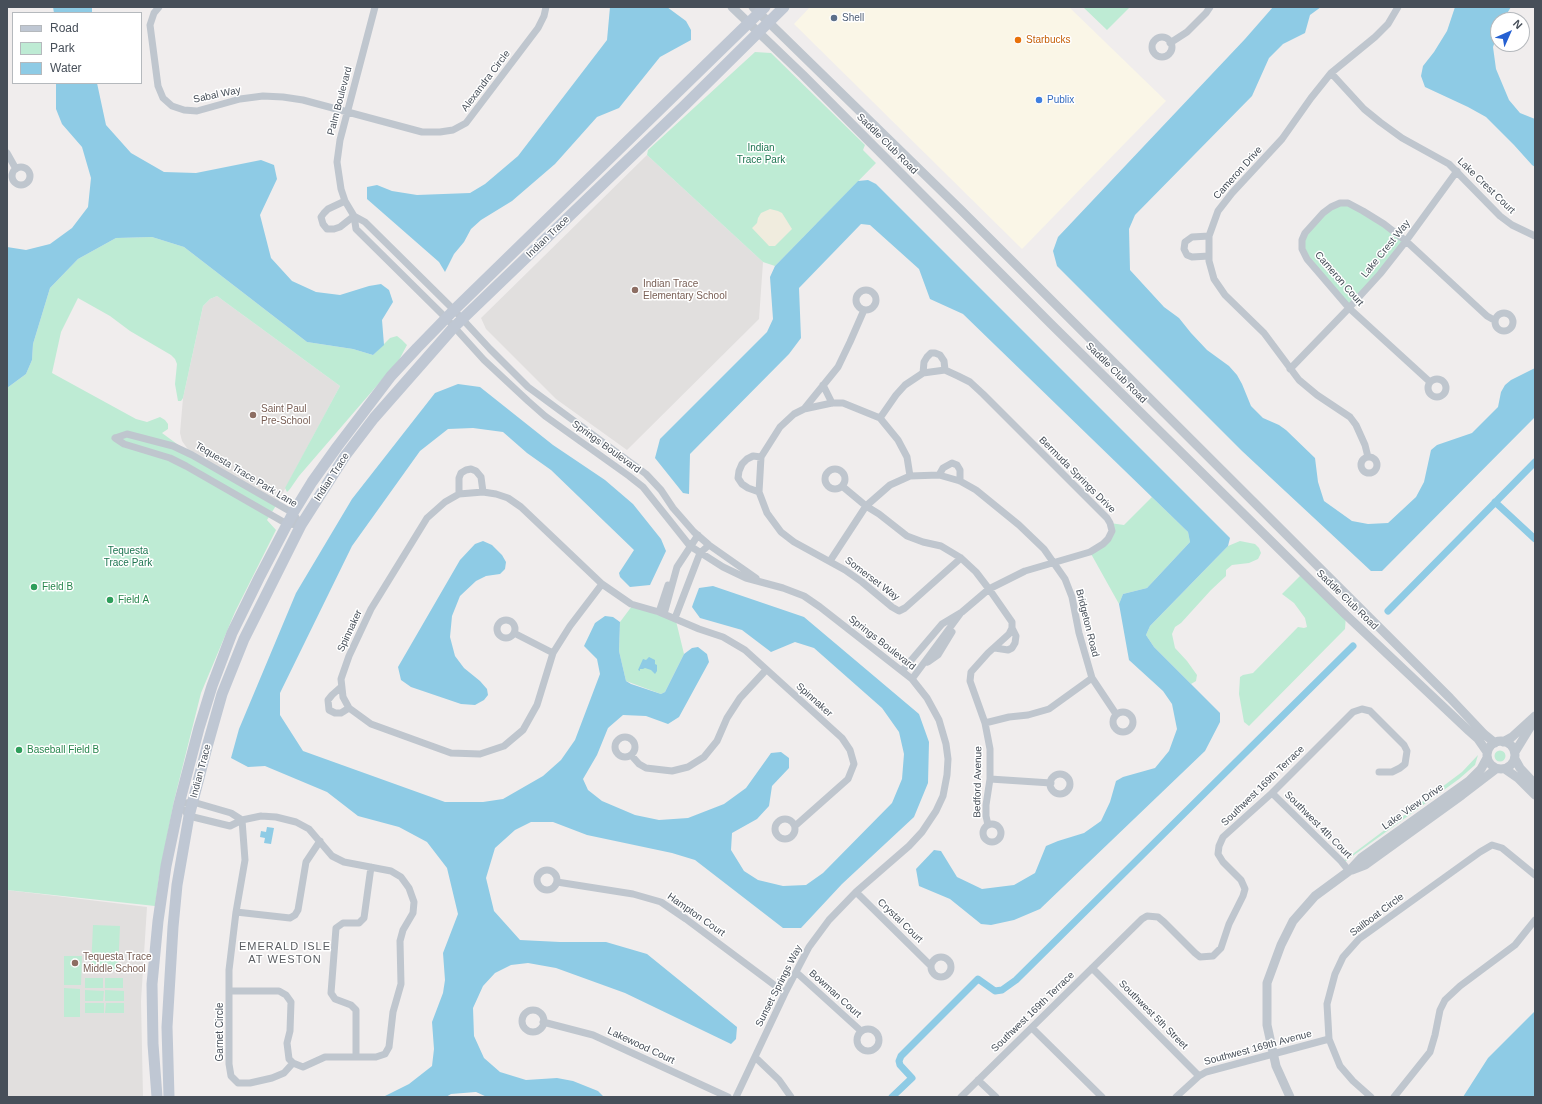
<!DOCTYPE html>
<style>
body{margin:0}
#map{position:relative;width:1542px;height:1104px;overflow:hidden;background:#f0eded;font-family:Arial,sans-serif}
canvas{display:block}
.frame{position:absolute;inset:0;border:8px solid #474f59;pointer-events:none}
.legend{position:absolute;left:12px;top:12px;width:130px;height:72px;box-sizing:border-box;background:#fff;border:1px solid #b5b9bd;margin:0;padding:5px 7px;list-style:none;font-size:12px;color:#474f59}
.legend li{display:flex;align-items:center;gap:8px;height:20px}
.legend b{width:20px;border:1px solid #b5b9bd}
.north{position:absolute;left:1490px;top:12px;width:40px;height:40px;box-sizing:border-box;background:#fff;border:1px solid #b5b9bd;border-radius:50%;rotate:45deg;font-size:11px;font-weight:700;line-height:16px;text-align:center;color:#474f59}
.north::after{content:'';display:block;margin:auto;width:14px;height:18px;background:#2560d2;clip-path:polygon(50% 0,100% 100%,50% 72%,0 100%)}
</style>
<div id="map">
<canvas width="1542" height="1104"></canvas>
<div class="frame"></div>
<ul class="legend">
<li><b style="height:5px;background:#bfc7d3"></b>Road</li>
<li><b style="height:11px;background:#beebd4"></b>Park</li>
<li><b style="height:11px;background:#8ecbe5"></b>Water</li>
</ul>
<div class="north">N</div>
</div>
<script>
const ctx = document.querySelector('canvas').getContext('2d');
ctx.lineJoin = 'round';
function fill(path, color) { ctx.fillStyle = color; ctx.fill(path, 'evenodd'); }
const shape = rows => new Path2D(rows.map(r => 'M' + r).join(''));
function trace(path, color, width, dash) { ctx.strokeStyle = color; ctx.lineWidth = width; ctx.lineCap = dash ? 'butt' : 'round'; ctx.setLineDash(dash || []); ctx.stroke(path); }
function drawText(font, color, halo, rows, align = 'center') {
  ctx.font = font + ' Arial,sans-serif'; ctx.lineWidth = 3; ctx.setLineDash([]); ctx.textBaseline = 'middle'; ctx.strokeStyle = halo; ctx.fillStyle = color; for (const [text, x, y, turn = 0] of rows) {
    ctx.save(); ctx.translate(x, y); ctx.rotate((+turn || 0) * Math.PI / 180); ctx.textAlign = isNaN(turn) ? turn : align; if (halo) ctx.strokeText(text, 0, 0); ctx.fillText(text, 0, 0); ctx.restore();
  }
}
const commercial = shape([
 [810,7,1069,7,1166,101,1022,249,794,24]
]);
const education = shape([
 [647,155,763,262,759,319,627,450,556,399,486,329,481,318],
 [217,296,340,386,277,504,192,455,182,441,180,433,183,398,203,306,210,299],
 [7,890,147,907,141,1001,143,1097,7,1097]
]);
const green = shape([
 [1083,7,1130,7,1107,30],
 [755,52,771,53,865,145,863,150,876,163,775,266,763,262,647,155,648,150],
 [1348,203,1406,241,1349,308,1302,249,1305,233,1323,213],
 [152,237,184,247,307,342,353,349,373,355,390,338,397,336,402,340,407,345,399,360,299,476,290,489,287,492,285,488,340,386,217,296,210,299,203,306,183,398,181,401,178,401,175,384,177,364,175,359,171,355,130,331,110,316,78,298,61,332,52,373,136,419,147,422,160,417,165,420,168,424,168,429,162,433,192,455,277,504,267,520,276,530,235,612,201,693,174,801,159,877,155,906,7,890,7,388,26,374,32,360,33,344,50,288,78,259,116,238],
 [1152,497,1188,532,1190,542,1147,588,1123,594,1119,604,1090,552,1108,539,1110,523,1124,525],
 [1240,541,1255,544,1259,548,1261,553,1258,559,1249,563,1232,565,1226,570,1226,576,1211,590,1181,623,1175,627,1172,634,1175,648,1187,661,1197,675,1196,681,1191,684,1154,647,1146,635,1150,626,1228,546],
 [1303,573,1346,615,1345,629,1249,726,1244,722,1239,694,1240,677,1243,675,1253,673,1298,627,1304,628,1307,627,1305,618,1294,603,1282,594],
 [632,606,676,621,684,654,665,692,661,694,626,681,619,651,620,622],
 '1494.5 756a5.5 5.5 0 1 1 11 0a5.5 5.5 0 1 1-11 0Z',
 [1478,755,1475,765,1459,779,1343,863,1342,862,1462,772],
 [93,925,120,926,118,970,91,969],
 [64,956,82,956,81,985,64,985],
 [85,978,103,978,103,988,85,988],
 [105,978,123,978,123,988,105,988],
 [64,988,80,989,80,1017,64,1017],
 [85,990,104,991,103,1001,85,1001],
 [105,990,124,991,124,1001,105,1001],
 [85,1003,104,1003,104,1013,85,1013],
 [106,1003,124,1003,124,1013,105,1013]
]);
const sand = shape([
 [770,209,778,211,782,213,792,229,775,246,769,246,752,228,757,223,758,218,761,213]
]);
const water = shape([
 [53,7,92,7,92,13,54,13],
 [610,7,667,7,686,21,691,30,691,40,660,57,619,108,597,117,555,164,512,201,481,220,471,229,464,242,454,254,445,272,439,262,367,199,367,187,377,185,392,191,417,195,470,193,485,184,518,156,607,40],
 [1273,7,1321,7,1310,15,1305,33,1283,44,1269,58,1252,96,1135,215,1129,229,1130,270,1164,307,1179,318,1191,333,1207,350,1229,366,1237,375,1242,384,1251,406,1263,418,1279,425,1286,430,1315,458,1318,482,1324,501,1352,521,1368,524,1388,523,1416,497,1424,482,1431,450,1437,445,1472,433,1498,407,1501,392,1505,385,1511,380,1535,368,1535,417,1382,571,1371,571,1242,451,1057,266,1053,251,1058,237,1245,39],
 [1455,7,1511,7,1503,20,1498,20,1498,33,1493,47,1496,69,1509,100,1520,113,1535,119,1535,167,1532,165,1514,145,1486,117,1468,107,1425,87,1421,76,1423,66,1434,52,1447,31],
 [56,83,97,83,106,125,131,153,164,172,196,173,261,160,274,165,277,179,260,215,271,258,292,281,316,292,340,295,369,286,381,284,389,290,393,302,382,320,384,345,373,355,353,349,307,342,184,247,152,237,116,238,78,259,50,288,33,344,32,360,26,374,7,388,7,247,26,250,50,244,72,228,88,207,91,178,82,147,62,124,56,109],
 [868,180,876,184,1230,538,1228,546,1150,626,1146,635,1154,647,1220,713,1220,722,1205,751,1040,909,1014,920,991,925,981,924,950,899,919,886,916,869,934,850,941,851,957,877,982,889,1014,885,1035,873,1046,846,1058,841,1084,833,1101,821,1110,802,1116,781,1123,777,1155,768,1169,751,1177,729,1172,704,1163,691,1129,660,1119,604,1123,594,1147,588,1190,542,1188,532,963,314,930,299,919,269,870,225,861,224,799,288,801,338,789,354,690,454,689,494,683,493,655,458,660,439,767,332,773,319,770,277,775,266,858,181],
 [458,384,480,387,553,445,605,480,633,504,661,539,666,551,650,585,630,587,620,577,619,573,634,550,551,470,527,453,503,432,473,428,448,429,420,451,352,546,280,693,280,715,303,751,445,802,483,802,503,799,543,776,561,760,575,740,600,674,597,659,584,646,595,623,605,616,613,617,620,622,619,651,626,681,631,684,661,694,665,692,684,654,692,648,698,647,707,654,709,662,679,717,668,724,646,716,623,715,608,728,597,755,583,779,588,790,602,801,635,815,659,820,688,818,724,804,746,788,771,753,781,752,789,758,789,768,772,786,769,806,757,819,732,833,731,850,744,871,758,880,783,886,806,885,823,873,892,803,902,779,904,754,899,732,882,708,814,648,795,642,771,652,742,630,700,618,692,607,693,604,699,588,713,586,804,617,919,714,929,742,928,783,914,817,842,884,801,928,783,928,695,860,672,853,587,835,553,822,531,822,515,830,495,848,486,878,494,911,520,940,560,942,606,942,647,954,737,1027,736,1039,731,1044,625,993,556,968,528,963,511,965,495,973,483,986,473,1008,474,1036,484,1058,500,1072,526,1080,557,1078,573,1081,598,1091,604,1097,487,1097,476,1092,451,1094,446,1097,383,1097,409,1084,432,1066,434,1049,432,1022,443,993,445,980,443,953,458,914,447,868,427,842,399,827,358,816,327,792,265,766,248,767,231,758,239,729,296,593,352,499,435,393],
 [483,541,492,545,502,555,506,562,505,569,500,574,486,576,476,581,460,596,452,616,450,637,455,656,464,668,480,681,487,689,488,695,484,700,475,705,461,704,411,687,401,680,398,667,460,560,475,544],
 [649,657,655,660,655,664,657,665,657,671,655,674,651,670,645,668,643,669,640,669,640,671,638,670,643,659,646,660],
 [267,827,274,828,271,844,264,843,265,838,260,837,261,831,266,832],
 [1535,1011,1535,1097,1463,1097,1488,1058]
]);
const canal = shape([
 [1495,502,1535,539],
 [1388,611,1535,462],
 [892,1097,912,1078,900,1065,899,1061,901,1056,978,979,995,991,1002,990,1016,980,1353,646]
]);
const minor = shape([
 [159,7,154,13,150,25,158,86,163,98,172,106,184,110,197,111,240,99,263,96,283,97,303,100,422,132,440,132,453,130,466,123,538,28,544,16,546,7],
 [375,7,340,140,337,162,341,189,345,201,354,216,356,229,446,318,484,360,528,401,545,416,629,476,643,487,690,546,723,567,746,578,783,588,804,596,820,607,912,679,927,698,939,720,946,744,948,759,947,775,943,796,936,811,922,832,909,846,856,892,829,920,809,947,785,993,736,1097],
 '1152 47a10 10 0 1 1 20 0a10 10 0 1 1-20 0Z',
 [1170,43,1187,32,1206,13,1210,7],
 [1331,73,1364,109,1380,122,1402,138,1449,164,1500,216,1512,225,1535,236],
 [7,153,16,169],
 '12 176a9 9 0 1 1 18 0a9 9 0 1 1-18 0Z',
 [345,201,328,209,324,213,321,217,323,224,327,229,334,229,340,227,354,216],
 [354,216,365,222,454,310,490,349,528,387,646,474,661,490,673,508,694,532,709,545,756,578],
 [1209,256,1192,257,1187,255,1184,249,1185,242,1192,237,1209,236],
 '856 300a10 10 0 1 1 20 0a10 10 0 1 1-20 0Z',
 [864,310,850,342,838,367,804,409,794,414,780,427,761,457,759,492,767,513,781,532,794,542,845,570,862,582,892,607,899,611,905,608,961,558],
 '1495 322a9 9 0 1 1 18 0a9 9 0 1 1-18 0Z',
 [1290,369,1349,308,1380,274,1406,241,1457,171],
 [923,373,924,362,927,357,931,353,935,353,940,355,944,361,945,370],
 '1428 388a9 9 0 1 1 18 0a9 9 0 1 1-18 0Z',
 [1430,382,1349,308,1307,259,1302,249,1302,240,1305,233,1323,213,1331,207,1340,203,1348,203,1363,211,1384,224,1406,241,1487,316,1494,320],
 [823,385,832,403],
 [804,409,832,403,843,403,880,418,898,440,907,457,910,476],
 [880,418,896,395,905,385,923,373,945,370,958,376,970,382,983,394,1107,518,1110,523,1112,531,1108,539,1103,544,1090,552,1025,571,989,589,962,612,942,624,902,671],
 [115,438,127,434,173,446,192,455,293,513,301,525],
 [115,438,124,444,170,458,186,466,287,524,301,525],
 '1361 465a8 8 0 1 1 16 0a8 8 0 1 1-16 0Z',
 [1368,457,1365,445,1356,425,1350,417,1317,395,1299,380,1264,333,1225,295,1214,279,1209,261,1209,236,1218,211,1232,193,1282,139,1311,98,1331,73,1375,37,1388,24,1398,7],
 '825 479a10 10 0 1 1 20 0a10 10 0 1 1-20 0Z',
 [939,475,943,468,952,463,957,465,960,470,960,481],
 [842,486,866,506,879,514,907,536,923,542,941,546,961,558,976,572,989,589,1012,622,1012,628,1009,634,988,653,971,672,970,681,985,723,990,749,990,779,986,805,986,816,988,825],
 [759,492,748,488,742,484,738,478,739,471,742,464,747,459,753,456,761,457],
 [459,494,459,478,461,473,466,470,471,469,476,471,481,477,483,492],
 [830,561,866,506,890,485,910,476,939,475,960,481,976,490,1019,525,1044,549,1065,579,1072,597,1079,633,1092,678,1116,714],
 [602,584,570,626,553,653,537,705,523,730,504,746,480,754,451,753,371,724,349,708,343,697,341,679,349,656,371,609,427,518,445,502,459,494,483,492,496,494,508,498,521,507,602,584,631,604,659,612,699,629,723,637,745,650,842,738,850,750,854,764,848,779,795,826],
 [659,612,668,585],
 [664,614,677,567,698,535],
 [675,618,700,553,709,545],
 '497 629a9 9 0 1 1 18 0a9 9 0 1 1-18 0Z',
 [514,633,553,653],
 [995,648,1008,650,1012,648,1015,643,1016,636,1012,628],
 [928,662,938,655,952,632],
 [912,679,960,614],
 [341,687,332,695,328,700,329,710,335,713,341,713,349,708],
 '1113 722a10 10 0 1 1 20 0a10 10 0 1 1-20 0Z',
 [985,723,1009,717,1028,715,1049,709,1092,678],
 '615 747a10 10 0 1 1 20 0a10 10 0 1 1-20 0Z',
 [631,755,639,764,646,768,672,771,688,767,704,757,717,741,727,718,740,698,766,670],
 '1050 784a10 10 0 1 1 20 0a10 10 0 1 1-20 0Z',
 [990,779,1051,783],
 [1272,793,1341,861,1349,871],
 [193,802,231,813,242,820,230,826,189,816,179,804,193,802],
 [261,816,276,817,296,822,309,829,332,856,344,862,391,871,401,877,409,888,414,902,413,913,403,930,400,941,401,984,393,1012,389,1047,385,1054,376,1057,325,1057,303,1067,293,1063,284,1073,272,1078,250,1083,238,1083,231,1076,229,1064,229,970,236,912,245,860,242,820,261,816],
 '775 829a10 10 0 1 1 20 0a10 10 0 1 1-20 0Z',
 '983 833a9 9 0 1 1 18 0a9 9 0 1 1-18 0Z',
 '537 880a10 10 0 1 1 20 0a10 10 0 1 1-20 0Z',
 [557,882,633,894,661,902,686,919,785,993],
 [856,892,930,965],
 [236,912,290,918,295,915,298,910,306,862,320,841],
 '931 967a10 10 0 1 1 20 0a10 10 0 1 1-20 0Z',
 [1092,968,1199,1076],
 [796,972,861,1031],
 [230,991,279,991,286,995,291,1002,290,1031,287,1043,289,1059,293,1063],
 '522 1021a11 11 0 1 1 22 0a11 11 0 1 1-22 0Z',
 [543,1022,593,1035,728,1097],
 [1032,1028,1102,1097],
 '857 1040a11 11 0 1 1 22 0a11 11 0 1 1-22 0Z',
 [356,1056,356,1010,351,1005,335,999,331,993,336,928,343,923,359,923,364,918,371,867],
 [755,1057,779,1080,791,1097],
 [978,1080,996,1097],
 [961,1097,1142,919,1147,916,1158,917,1164,922,1195,953,1200,957,1213,956,1221,948,1229,924,1243,896,1245,889,1241,880,1223,862,1218,854,1219,846,1223,837,1272,793,1353,712,1362,709,1370,711,1404,745,1407,751,1405,764,1400,768,1392,772,1379,772],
 [1176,1097,1199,1076,1206,1072,1329,1039],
 [1371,1097,1353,1081,1340,1066,1329,1039,1327,1004,1335,974,1343,957,1359,939,1480,852,1492,845,1502,848,1535,875],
 [1394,1097,1430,1052,1435,1035,1440,1010,1445,1000,1460,986,1515,945,1535,920]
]);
const tertiary = shape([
 [732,7,803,75,1051,324,1346,615,1469,731,1478,739,1487,752],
 [753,7,962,211,1450,698,1484,734,1495,743],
 '1487 755a14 14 0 1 1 28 0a14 14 0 1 1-28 0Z',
 [1503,742,1512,737,1535,716],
 [1515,752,1534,721],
 [1515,759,1520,768,1535,784],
 [1505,769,1518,778,1535,795],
 [1352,870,1365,865,1462,795,1496,769],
 [1290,1097,1276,1066,1267,1025,1267,983,1281,945,1293,921,1315,896,1349,871,1361,858,1469,781,1481,769,1487,758]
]);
const secondary = shape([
 [157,1097,153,1044,152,984,158,921,166,866,179,804,199,728,212,686,232,633,259,578,293,513,312,482,337,447,391,376,417,348,454,310,765,7],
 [169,1097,167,1027,173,927,177,885,189,816,207,747,222,694,244,639,301,525,345,456,374,418,454,327,685,105,784,7]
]);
const markers = [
 [834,18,4,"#5c6f8a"],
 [1018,40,4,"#e8710a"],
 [1039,100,4,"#3f7fe0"],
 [635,290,4,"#8d6e63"],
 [253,415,4,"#8d6e63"],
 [34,587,4,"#2e9e5b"],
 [110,600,4,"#2e9e5b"],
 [19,750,4,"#2e9e5b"],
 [75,963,4,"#8d6e63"]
];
const serviceNames = [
 ["Shell",842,18]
];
const foodNames = [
 ["Starbucks",1026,40]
];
const streetNames = [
 ["Alexandra Circle",486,81,-53],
 ["Sabal Way",217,95,-12],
 ["Palm Boulevard",340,101,-75],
 ["Saddle Club Road",887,144,45],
 ["Cameron Drive",1238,173,-48],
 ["Lake Crest Court",1486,186,44],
 ["Indian Trace",548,237,-44],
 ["Lake Crest Way",1386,249,-51],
 ["Cameron Court",1339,279,49],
 ["Saddle Club Road",1116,373,45],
 ["Springs Boulevard",606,447,36],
 ["Tequesta Trace Park Lane",246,475,31],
 ["Bermuda Springs Drive",1077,475,45],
 ["Indian Trace",332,477,-57],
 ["Somerset Way",872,579,37],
 ["Saddle Club Road",1347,600,44],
 ["Bridgeton Road",1087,623,76],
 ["Spinnaker",350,631,-65],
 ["Springs Boulevard",882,643,38],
 ["Spinnaker",814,700,42],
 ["Indian Trace",201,771,-75],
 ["Bedford Avenue",978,782,-89],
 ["Southwest 169th Terrace",1263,786,-44],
 ["Lake View Drive",1413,807,-35],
 ["Southwest 4th Court",1318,825,45],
 ["Hampton Court",696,915,35],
 ["Sailboat Circle",1377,915,-37],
 ["Crystal Court",900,921,44],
 ["Sunset Springs Way",779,986,-63],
 ["Bowman Court",835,994,42],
 ["Southwest 169th Terrace",1033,1012,-44],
 ["Southwest 5th Street",1153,1015,45],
 ["Garnet Circle",220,1032,-90],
 ["Lakewood Court",641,1046,25],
 ["Southwest 169th Avenue",1258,1048,-15]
];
const shopNames = [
 ["Publix",1047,100]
];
const parkNames = [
 ["Indian",761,148],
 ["Trace Park",761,160],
 ["Tequesta",128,551],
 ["Trace Park",128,563]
];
const educationNames = [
 ["Indian Trace",643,284],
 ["Elementary School",643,296],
 ["Saint Paul",261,409],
 ["Pre-School",261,421],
 ["Tequesta Trace",83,957],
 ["Middle School",83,969]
];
const leisureNames = [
 ["Field B",42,587],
 ["Field A",118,600],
 ["Baseball Field B",27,750]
];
const neighbourhoodNames = [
 ["EMERALD ISLE",285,947],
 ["AT WESTON",285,960]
];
fill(commercial, '#faf6e7');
fill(education, '#e1dfde');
fill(green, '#beebd4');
fill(sand, '#f0ecde');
fill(water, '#8ecbe5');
trace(canal, '#8ecbe5', 7);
trace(minor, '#bfc6ce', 7);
trace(tertiary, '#bfc6ce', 9);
trace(secondary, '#bfc7d3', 11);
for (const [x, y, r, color] of markers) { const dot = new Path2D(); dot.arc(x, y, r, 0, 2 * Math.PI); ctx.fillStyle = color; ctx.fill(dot); trace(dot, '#fff', 1.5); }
drawText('10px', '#4e5e75', '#fff', serviceNames, 'left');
drawText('10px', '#c56008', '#fff', foodNames, 'left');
drawText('10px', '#474f59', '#fff', streetNames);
drawText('10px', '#366cbe', '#fff', shopNames, 'left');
drawText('10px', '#1d7551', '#fff', parkNames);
drawText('10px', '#785e54', '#fff', educationNames, 'left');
drawText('10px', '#27864d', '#fff', leisureNames, 'left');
ctx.letterSpacing = '1px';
drawText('11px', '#5a5d62', '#fff', neighbourhoodNames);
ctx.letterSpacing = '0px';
</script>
